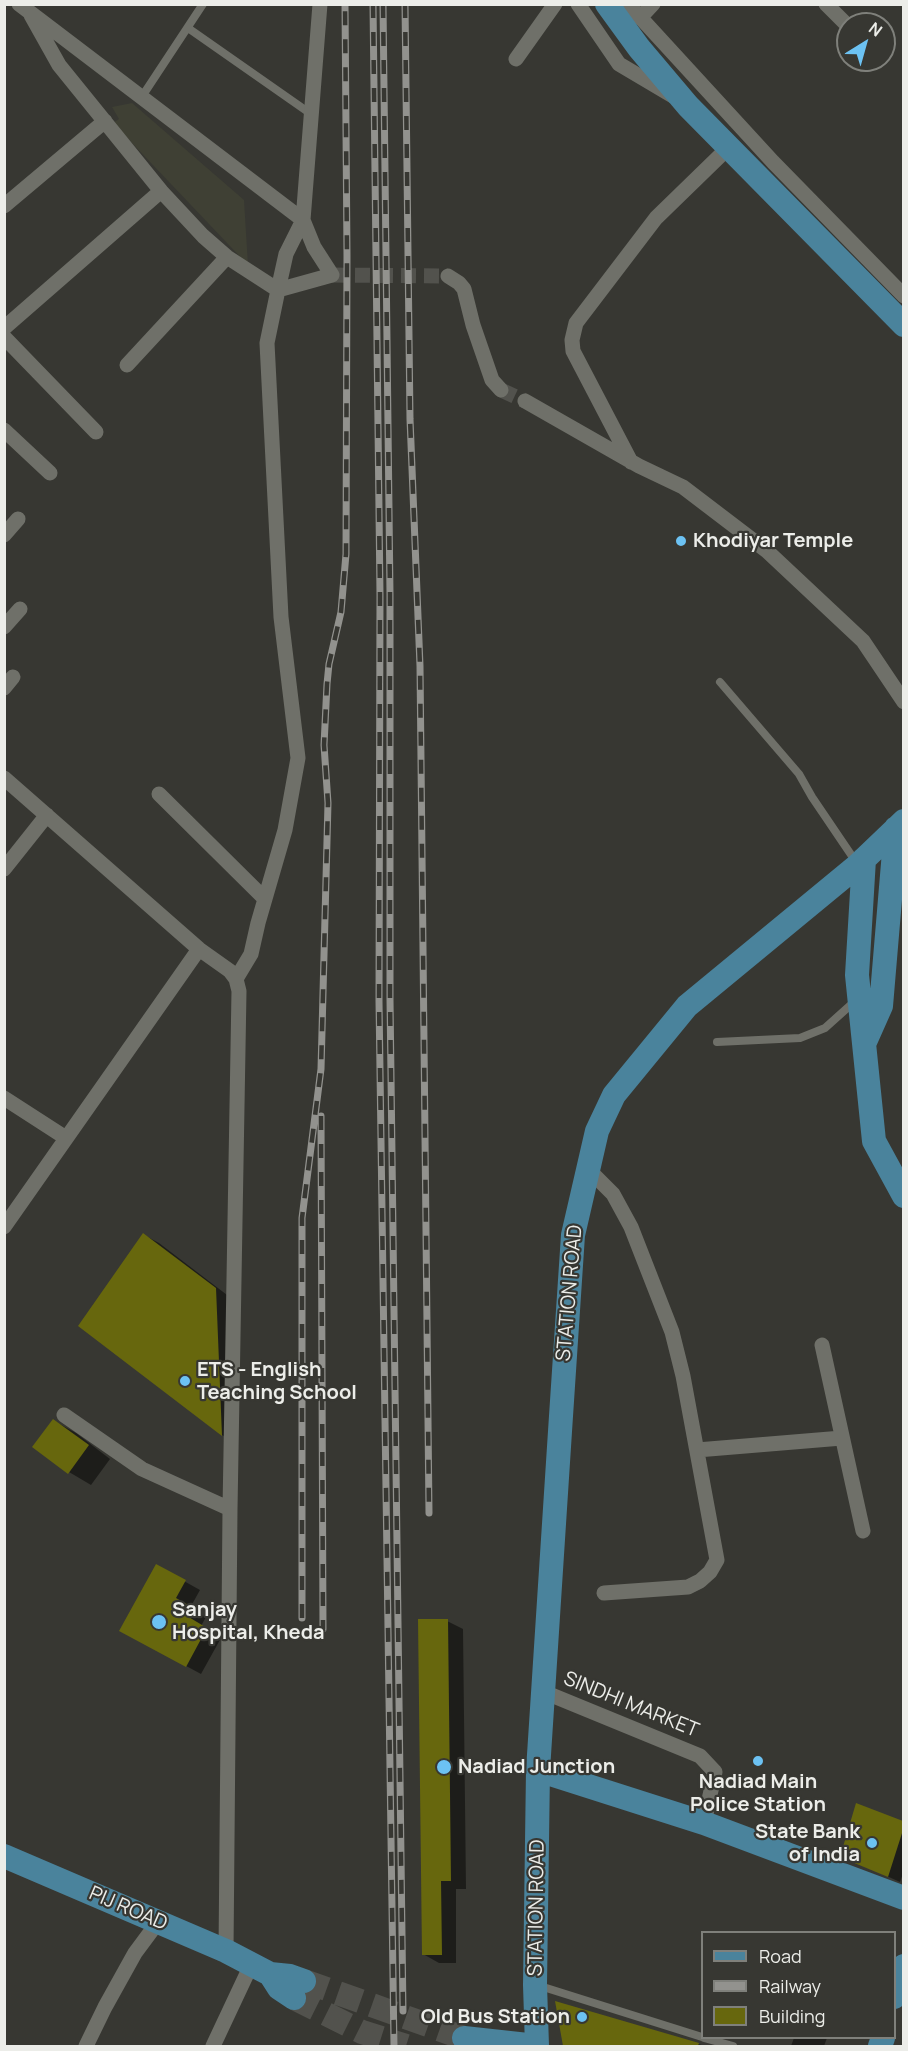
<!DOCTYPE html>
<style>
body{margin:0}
#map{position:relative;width:908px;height:2051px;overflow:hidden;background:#373732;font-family:Manrope,sans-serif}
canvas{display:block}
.frame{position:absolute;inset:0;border:6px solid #ecede9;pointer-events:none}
.legend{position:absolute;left:701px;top:1931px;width:195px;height:108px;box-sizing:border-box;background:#373732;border:2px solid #7f807b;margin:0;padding:8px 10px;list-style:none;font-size:18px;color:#ecede9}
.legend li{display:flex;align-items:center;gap:12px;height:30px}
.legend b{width:30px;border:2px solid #7f807b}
.north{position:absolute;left:836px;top:12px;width:60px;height:60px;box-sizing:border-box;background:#373732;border:2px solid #7f807b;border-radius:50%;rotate:37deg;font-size:16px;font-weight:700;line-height:24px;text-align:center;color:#ecede9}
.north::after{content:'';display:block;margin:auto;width:21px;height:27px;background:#6cc2f3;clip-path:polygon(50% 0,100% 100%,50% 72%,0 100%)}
</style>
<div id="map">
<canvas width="908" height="2051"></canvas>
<div class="frame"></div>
<ul class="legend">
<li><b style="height:8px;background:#4a839c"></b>Road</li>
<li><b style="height:8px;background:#92928e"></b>Railway</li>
<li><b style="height:16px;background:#67670d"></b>Building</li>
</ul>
<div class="north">N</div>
</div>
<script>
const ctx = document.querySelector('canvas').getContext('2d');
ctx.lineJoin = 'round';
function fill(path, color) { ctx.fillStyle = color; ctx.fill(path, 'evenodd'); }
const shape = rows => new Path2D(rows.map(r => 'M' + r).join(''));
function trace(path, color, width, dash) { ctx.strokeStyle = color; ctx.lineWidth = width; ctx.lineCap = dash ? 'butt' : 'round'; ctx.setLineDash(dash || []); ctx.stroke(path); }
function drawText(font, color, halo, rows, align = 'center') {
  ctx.font = font + ' Manrope,sans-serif'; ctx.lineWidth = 4.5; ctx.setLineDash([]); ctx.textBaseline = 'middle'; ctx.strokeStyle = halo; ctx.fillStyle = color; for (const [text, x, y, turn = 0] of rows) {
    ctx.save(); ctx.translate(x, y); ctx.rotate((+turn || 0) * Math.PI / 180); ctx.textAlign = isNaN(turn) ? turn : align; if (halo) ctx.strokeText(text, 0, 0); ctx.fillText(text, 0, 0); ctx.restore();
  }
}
const built = shape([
 [132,103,244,200,248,265,113,123,119,119,112,107]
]);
const shadow = shape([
 [144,1235,159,1243,231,1298,236,1443,222,1435,80,1326],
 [54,1421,76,1433,110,1459,91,1485,69,1472],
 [157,1566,200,1590,190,1608,206,1617,201,1626,221,1638,201,1674,136,1639],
 [447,1621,463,1629,466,1889,456,1889,456,1963,439,1963,423,1954],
 [857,1805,904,1823,904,1871,900,1882,842,1856],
 [557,2003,705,2046,566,2046],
 [794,2038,827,2038,824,2046,791,2046]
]);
const building = shape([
 [143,1233,216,1288,222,1436,78,1326],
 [53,1419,89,1445,68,1474,32,1447],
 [156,1564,186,1580,176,1598,192,1607,187,1616,207,1628,186,1667,119,1631],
 [418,1619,448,1619,451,1881,441,1881,442,1955,422,1955],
 [856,1803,903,1821,903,1830,888,1877,840,1857],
 [555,2001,699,2043,698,2046,563,2046]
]);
const minorTunnel = shape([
 [332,275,448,276],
 [501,390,525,401]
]);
const primaryTunnel = shape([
 [304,1981,464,2038],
 [294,1998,362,2032,406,2046]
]);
const service = shape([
 [188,28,311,114],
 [141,98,203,4],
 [720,682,799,774,812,797,856,862],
 [717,1042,800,1038,825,1028,854,1002],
 [540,1986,702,2037],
 [704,2038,733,2046]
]);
const minor = shape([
 [19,4,303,220],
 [578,4,619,64,673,96],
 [628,4,773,162,904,296],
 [826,4,848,26],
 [640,18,653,4],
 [516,59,555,4],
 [161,191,203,236,227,257,278,290,286,254,303,220,320,4],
 [4,206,105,121],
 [448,276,459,283,464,289,473,325,492,380,501,390],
 [4,328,161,191,59,65,31,15],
 [4,337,96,432],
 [127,365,227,257],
 [525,401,639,466,683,487,767,551,863,641,904,702],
 [4,430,50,473],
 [631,462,573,351,572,340,576,323,656,218,729,147],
 [4,535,18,519],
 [4,627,20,609],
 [4,688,13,677],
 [4,778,199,949,230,971,236,979,239,991,230,1509,226,1951],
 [159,794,265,899],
 [4,869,47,815],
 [236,979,251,954,258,923,285,830,298,758,281,617,267,343,278,290,332,275,314,247,303,220],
 [4,1098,66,1138],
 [588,1169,613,1194,631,1227,672,1332,683,1376,717,1560,710,1572,700,1581,688,1587,604,1593],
 [4,1227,199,949],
 [822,1345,863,1531],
 [64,1415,142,1469,230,1509],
 [697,1450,842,1438],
 [544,1692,700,1756,715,1772,704,1823],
 [86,2046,105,2007,135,1953,158,1922],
 [213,2046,252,1963]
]);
const primary = shape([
 [607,4,639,48,688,106,904,325],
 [864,859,857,975,874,1141,904,1196],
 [865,1042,881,1006,896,828],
 [538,1770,704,1823,904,1898],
 [4,1856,226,1951,270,1974,279,1988,294,1998],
 [270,1974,290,1976,304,1981],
 [894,1997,904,1966],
 [464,2038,537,2046],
 [537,2046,535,1985,538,1770,561,1416,573,1235,597,1131,614,1095,687,1006,858,865,904,821],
 [880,2046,883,2038]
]);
const rail = shape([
 [373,4,380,595,379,1001,394,2046],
 [383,4,390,594,390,999,403,2011],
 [405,4,410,419,420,666,429,1513],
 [321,1116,323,1629],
 [302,1618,302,1218,321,1069,328,803,324,745,327,684,329,664,341,612,346,554,347,256,345,4]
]);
const markers = [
 [681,541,6,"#6cc2f3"],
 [185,1381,6,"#6cc2f3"],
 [159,1622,8,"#6cc2f3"],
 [758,1761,6,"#6cc2f3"],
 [444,1767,8,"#6cc2f3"],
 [872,1843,6,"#6cc2f3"],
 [582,2017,6,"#6cc2f3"]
];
const poiNames = [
 ["Khodiyar Temple",693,541],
 ["ETS - English",197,1370],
 ["Teaching School",197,1393],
 ["Sanjay",172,1610],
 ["Hospital, Kheda",172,1633],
 ["Nadiad Junction",458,1767],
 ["Nadiad Main",758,1782,"center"],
 ["Police Station",758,1805,"center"],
 ["State Bank",860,1832,"right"],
 ["of India",860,1855,"right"],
 ["Old Bus Station",570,2017,"right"]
];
const streetNames = [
 ["STATION ROAD",570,1293,-85],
 ["SINDHI MARKET",631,1705,22],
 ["STATION ROAD",537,1908,-89],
 ["PIJ ROAD",128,1909,23]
];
fill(built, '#3f4034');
fill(shadow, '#0007');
fill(building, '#67670d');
trace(minorTunnel, '#52524d', 15, [15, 8]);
trace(primaryTunnel, '#52524d', 24, [24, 12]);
trace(service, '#6f7069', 8);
trace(minor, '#6f7069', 15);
trace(primary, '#4a839c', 24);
trace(rail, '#92928e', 7);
trace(rail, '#373732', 4.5, [14]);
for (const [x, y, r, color] of markers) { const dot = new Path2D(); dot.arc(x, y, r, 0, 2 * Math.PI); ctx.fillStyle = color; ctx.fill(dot); trace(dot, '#373732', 2); }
drawText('bold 20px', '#ecede9', '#373732', poiNames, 'left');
drawText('20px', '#ecede9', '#373732', streetNames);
</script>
